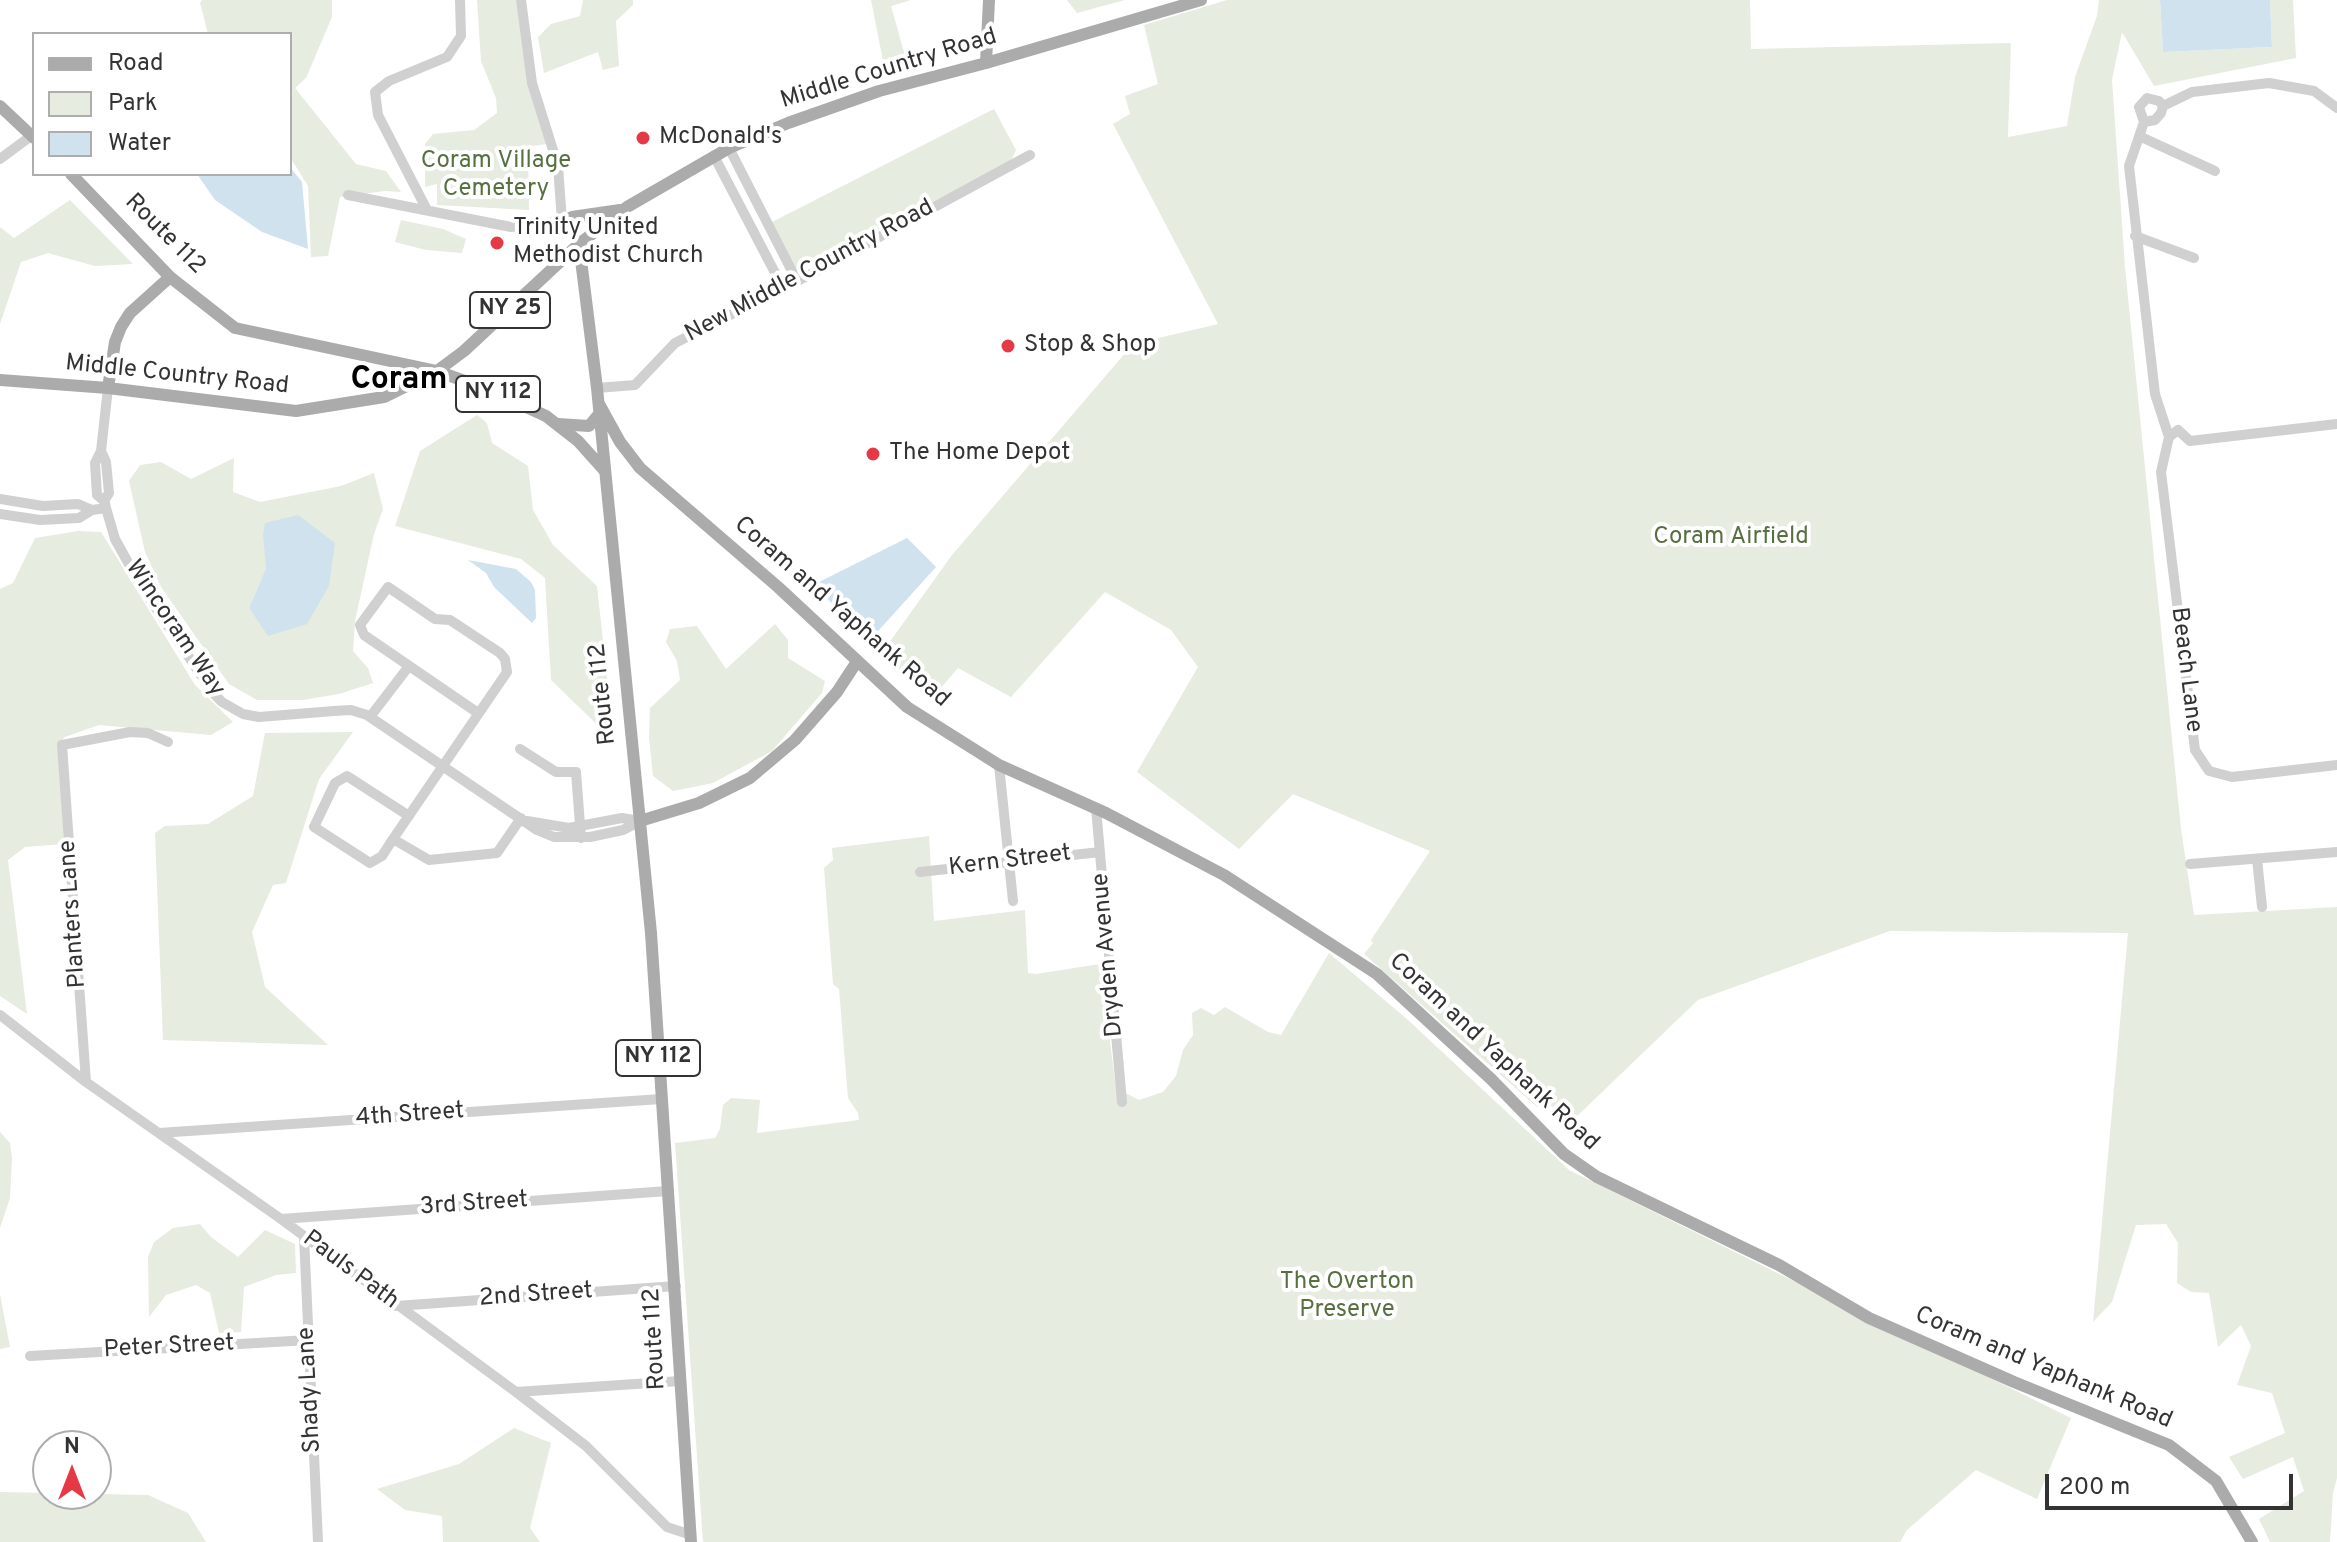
<!DOCTYPE html>
<style>
body{margin:0}
#map{position:relative;width:2337px;height:1542px;overflow:hidden;background:#fff;font-family:Overpass,sans-serif}
canvas{display:block}
.legend{position:absolute;left:32px;top:32px;width:260px;height:144px;box-sizing:border-box;background:#fff;border:2px solid #adadad;margin:0;padding:10px 14px;list-style:none;font-size:24px;color:#333}
.legend li{display:flex;align-items:center;gap:16px;height:40px}
.legend b{width:40px;border:2px solid #adadad}
.north{position:absolute;left:32px;top:1430px;width:80px;height:80px;box-sizing:border-box;background:#fff;border:2px solid #adadad;border-radius:50%;rotate:0deg;font-size:22px;font-weight:700;line-height:32px;text-align:center;color:#333}
.north::after{content:'';display:block;margin:auto;width:28px;height:36px;background:#e63946;clip-path:polygon(50% 0,100% 100%,50% 72%,0 100%)}
.scale{position:absolute;left:2045px;top:1474px;width:248px;height:36px;box-sizing:border-box;border:4px solid #333;border-top:0;padding-left:10px;font-size:24px;line-height:28px;white-space:nowrap;color:#333;-webkit-text-stroke:6px #fff;paint-order:stroke}
</style>
<div id="map">
<canvas width="2337" height="1542"></canvas>
<ul class="legend">
<li><b style="height:10px;background:#ababab"></b>Road</li>
<li><b style="height:22px;background:#e6ecdf"></b>Park</li>
<li><b style="height:22px;background:#cfe2ee"></b>Water</li>
</ul>
<div class="north">N</div>
<div class="scale">200 m</div>
</div>
<script>
const ctx = document.querySelector('canvas').getContext('2d');
ctx.lineJoin = 'round';
function fill(path, color) { ctx.fillStyle = color; ctx.fill(path, 'evenodd'); }
const shape = rows => new Path2D(rows.map(r => 'M' + r).join(''));
function trace(path, color, width, dash) { ctx.strokeStyle = color; ctx.lineWidth = width; ctx.lineCap = dash ? 'butt' : 'round'; ctx.setLineDash(dash || []); ctx.stroke(path); }
function drawText(font, color, halo, rows, align = 'center') {
  ctx.font = font + ' Overpass,sans-serif'; ctx.lineWidth = 8; ctx.setLineDash([]); ctx.textBaseline = 'middle'; ctx.strokeStyle = halo; ctx.fillStyle = color; for (const [text, x, y, turn = 0] of rows) {
    ctx.save(); ctx.translate(x, y); ctx.rotate((+turn || 0) * Math.PI / 180); ctx.textAlign = isNaN(turn) ? turn : align; if (halo) ctx.strokeText(text, 0, 0); ctx.fillText(text, 0, 0); ctx.restore();
  }
}
const green = shape([
 [202,0,332,0,332,17,306,78,295,88,356,164,386,171,401,192,385,191,340,197,328,256,311,257,308,186,290,157,290,34,208,34,200,3],
 [477,0,516,0,528,86,547,144,525,147,528,154,529,210,437,205,437,184,425,187,425,144,433,134,474,130,497,113,496,98,481,61],
 [583,0,633,0,633,5,616,21,619,66,603,70,598,52,544,73,538,37,551,24,580,16],
 [871,0,911,0,891,6,909,70,886,76],
 [1067,0,1125,0,1077,13],
 [1227,0,1750,0,1751,49,2011,43,2008,137,2067,126,2075,77,2097,16,2099,0,2160,0,2163,52,2272,47,2270,0,2293,0,2296,58,2154,86,2122,32,2112,80,2125,267,2181,829,2194,915,2337,907,2337,1478,2333,1493,2330,1542,2270,1542,2259,1519,2304,1491,2293,1457,2243,1479,2229,1457,2285,1433,2272,1393,2237,1385,2251,1346,2241,1325,2218,1347,2209,1293,2191,1292,2177,1283,2178,1243,2166,1224,2136,1225,2112,1302,2093,1322,2128,933,1890,931,1698,1000,1572,1121,1545,1102,1537,1107,1364,954,1373,943,1371,940,1430,851,1293,794,1239,849,1137,772,1198,667,1171,630,1105,592,1011,697,958,668,932,698,881,654,952,555,1133,344,1218,324,1113,124,1130,114,1125,96,1158,84,1144,25],
 [994,109,1016,150,1011,161,800,271,796,271,770,223],
 [70,200,133,264,95,266,48,253,21,262,0,324,0,227,14,238],
 [401,220,443,229,466,239,462,253,426,250,395,242],
 [477,415,487,423,492,443,528,466,533,510,553,545,597,586,614,741,551,680,545,578,521,559,395,526,420,451],
 [234,458,233,492,260,502,341,486,374,473,383,509,374,534,355,621,353,651,368,668,373,683,339,694,303,700,257,700,229,684,161,587,145,552,129,481,140,465,161,462,191,479],
 [266,568,269,636,249,608],
 [78,531,101,532,195,685,233,722,211,735,99,725,65,737,58,745,64,844,25,847,8,860,27,1014,0,996,0,589,13,583,35,538],
 [775,624,788,640,788,658,825,681,822,693,772,751,713,783,673,791,653,776,649,737,650,708,680,680,677,661,666,642,670,629,697,626,726,669],
 [353,732,319,779,286,883,273,885,252,932,265,987,328,1045,163,1040,155,833,165,826,208,824,253,796,265,733],
 [929,836,934,921,1025,910,1028,973,1036,974,1100,964,1116,1088,1139,1100,1163,1092,1176,1076,1183,1050,1193,1035,1192,1013,1201,1008,1214,1015,1225,1007,1268,1032,1281,1035,1329,953,1408,1020,1569,1170,2071,1418,2037,1499,1976,1470,1907,1530,1900,1542,703,1542,675,1143,715,1138,720,1129,723,1105,731,1098,760,1100,757,1133,859,1120,858,1113,848,1098,839,989,833,984,824,868,833,860,832,848],
 [0,1132,10,1143,12,1158,10,1198,0,1228],
 [200,1224,211,1237,238,1257,265,1230,295,1244,296,1273,276,1275,244,1287,241,1332,219,1333,210,1293,196,1285,166,1295,149,1317,148,1257,154,1242,173,1228],
 [0,1294,10,1347,0,1349],
 [514,1428,551,1443,530,1528,540,1542,443,1542,442,1516,405,1510,377,1489,459,1464],
 [0,1492,148,1495,188,1513,206,1542,0,1542]
]);
const water = shape([
 [2160,0,2270,0,2272,47,2163,52],
 [290,167,302,182,308,249,262,232,215,200,197,174,290,174],
 [298,515,335,543,329,586,307,624,268,636,249,608,266,568,263,534,265,523],
 [907,538,936,567,870,640,813,585],
 [468,560,516,569,531,582,535,590,536,618,532,623,494,587,486,573]
]);
const minor = shape([
 [521,0,532,83,558,166,562,221],
 [2163,106,2192,92,2269,83,2314,91,2337,108],
 [2144,122,2155,120,2161,113,2163,106,2159,101,2147,98,2139,107,2144,122,2129,166,2155,394,2169,437,2161,472,2195,750,2209,771,2232,777,2337,765],
 [2139,136,2215,171],
 [729,148,797,281],
 [714,156,783,288],
 [0,159,31,136],
 [348,195,511,227,562,221,571,228,579,244],
 [427,210,378,115,375,92,389,81,447,57,461,36,460,0],
 [2135,236,2194,258],
 [597,388,635,385,675,343,809,275,1030,155],
 [2169,437,2178,430,2190,441,2337,424],
 [101,451,106,462,109,493,104,501,97,495,95,463,101,451,108,388],
 [0,499,43,506,78,504,92,510],
 [106,508,115,539,141,586,213,693,222,702,243,714,259,717,334,711,351,710,367,715,537,830,554,837,590,837,623,830,640,821],
 [0,514,40,520,79,518,92,510,106,508,105,503],
 [478,713,364,635,360,625,388,587,435,619,450,620,500,653,505,659,507,672,393,839,429,860,497,853,521,818],
 [370,717,409,666],
 [520,749,556,772,576,772,581,838],
 [999,765,1013,901],
 [1096,808,1122,1102],
 [527,821,569,828,622,818,640,821],
 [393,839,382,856,370,863,314,827,335,783,347,776,409,816],
 [2257,859,2262,907],
 [2190,864,2337,852],
 [920,872,1100,852],
 [0,1015,86,1082,281,1219,516,1392,586,1446,667,1527,691,1535],
 [86,1082,62,745,130,732,148,733,168,742],
 [159,1133,661,1099],
 [281,1219,668,1191],
 [304,1237,318,1542],
 [396,1306,676,1286],
 [30,1356,309,1340],
 [516,1392,680,1381]
]);
const major = shape([
 [986,63,989,0],
 [0,106,34,138],
 [71,174,170,277,235,328,437,371,489,390,546,416,578,441,604,470],
 [562,221,572,217,620,210],
 [579,244,597,388,651,933,691,1542],
 [0,380,108,388,296,411,384,397,437,371,464,351,579,244,627,207,729,148,788,123,879,91,986,63,1201,0],
 [108,388,115,342,121,327,130,313,170,277],
 [599,404,620,442,640,468,778,587,907,707,999,765,1106,813,1224,875,1377,974,1491,1079,1564,1154,1597,1177,1779,1265,1869,1318,2014,1382,2169,1445,2216,1481,2252,1542],
 [558,424,589,426,599,414],
 [640,821,699,803,750,778,795,740,837,692,856,663]
]);
const markers = [
 [643,138,8,"#e63946"],
 [497,243,8,"#e63946"],
 [1008,346,8,"#e63946"],
 [873,454,8,"#e63946"]
];
const shields = [
 [510,310,80],
 [498,394,84],
 [658,1058,84]
];
const shieldNames = [
 ["NY 25",510,310],
 ["NY 112",498,394],
 ["NY 112",658,1058]
];
const streetNames = [
 ["Middle Country Road",889,70,-17],
 ["Route 112",164,235,45],
 ["New Middle Country Road",810,272,-28],
 ["Middle Country Road",177,376,6],
 ["Coram and Yaphank Road",841,613,41],
 ["Wincoram Way",174,629,56],
 ["Beach Lane",2185,670,83],
 ["Route 112",604,694,-96],
 ["Kern Street",1010,862,-7],
 ["Planters Lane",74,914,-94],
 ["Dryden Avenue",1109,955,-95],
 ["Coram and Yaphank Road",1493,1053,43],
 ["4th Street",410,1116,-4],
 ["3rd Street",474,1205,-4],
 ["Pauls Path",350,1271,37],
 ["2nd Street",536,1296,-4],
 ["Route 112",656,1339,-93],
 ["Peter Street",169,1348,-3],
 ["Coram and Yaphank Road",2043,1369,23],
 ["Shady Lane",311,1390,-93]
];
const poiNames = [
 ["McDonald's",659,138],
 ["Trinity United",513,229],
 ["Methodist Church",513,257],
 ["Stop & Shop",1024,346],
 ["The Home Depot",889,454]
];
const parkNames = [
 ["Coram Village",496,162],
 ["Cemetery",496,190],
 ["Coram Airfield",1731,538],
 ["The Overton",1347,1283],
 ["Preserve",1347,1311]
];
const districtNames = [
 ["Coram",399,382]
];
fill(green, '#e6ecdf');
fill(water, '#cfe2ee');
trace(minor, '#d0d0d0', 10);
trace(major, '#ababab', 12);
for (const [x, y, r, color] of markers) { const dot = new Path2D(); dot.arc(x, y, r, 0, 2 * Math.PI); ctx.fillStyle = color; ctx.fill(dot); trace(dot, '#fff', 3); }
for (const [x, y, w] of shields) { const box = new Path2D(); box.roundRect(x - w / 2, y - 18, w, 36, 6); ctx.fillStyle = '#fff'; ctx.fill(box); trace(box, '#333', 2); }
drawText('bold 22px', '#333', null, shieldNames);
drawText('24px', '#333', '#fff', streetNames);
drawText('24px', '#333', '#fff', poiNames, 'left');
drawText('24px', '#56703f', '#fff', parkNames);
drawText('bold 32px', '#000', '#fff', districtNames);
</script>
